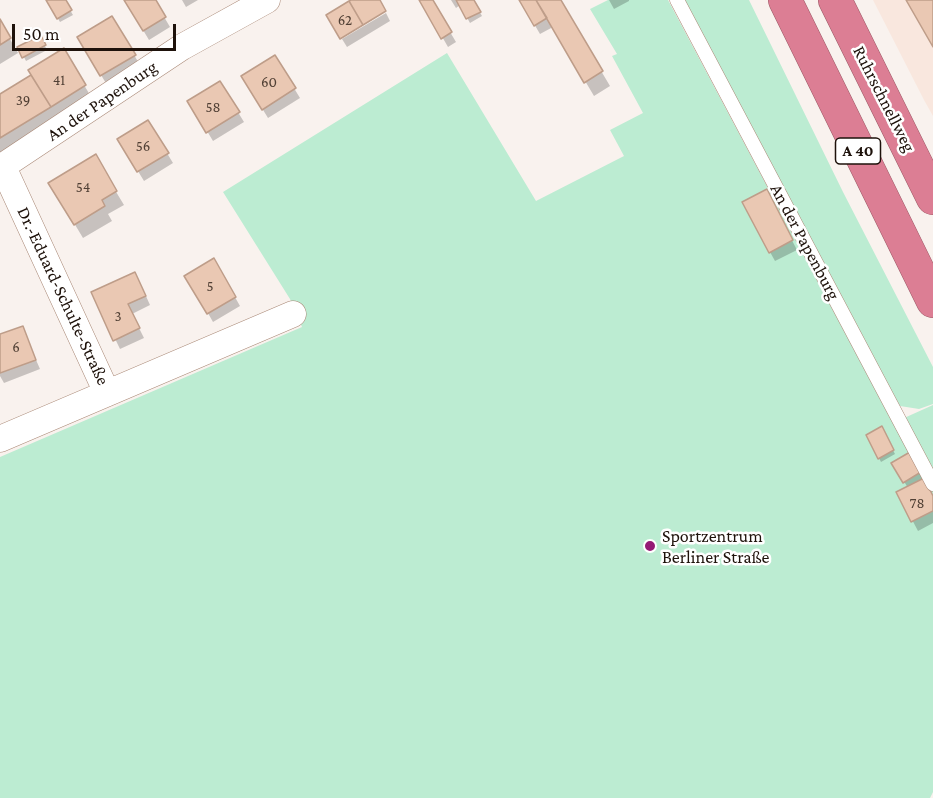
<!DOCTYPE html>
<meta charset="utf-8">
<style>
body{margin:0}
#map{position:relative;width:933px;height:798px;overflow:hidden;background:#f9f2ee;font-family:"Crimson Pro",serif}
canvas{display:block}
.scale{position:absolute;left:12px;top:24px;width:164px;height:27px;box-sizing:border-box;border:3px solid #1e120b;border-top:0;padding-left:8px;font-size:18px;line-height:21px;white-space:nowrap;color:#1e120b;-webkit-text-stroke:4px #fff;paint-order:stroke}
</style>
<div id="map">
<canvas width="933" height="798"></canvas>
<div class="scale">50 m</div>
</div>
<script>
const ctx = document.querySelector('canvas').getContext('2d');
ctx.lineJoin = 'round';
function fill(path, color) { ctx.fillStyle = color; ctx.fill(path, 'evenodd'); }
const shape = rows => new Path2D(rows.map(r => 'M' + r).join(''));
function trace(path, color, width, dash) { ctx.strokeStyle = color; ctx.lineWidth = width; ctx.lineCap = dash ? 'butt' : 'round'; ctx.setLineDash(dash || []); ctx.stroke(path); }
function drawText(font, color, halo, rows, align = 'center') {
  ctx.font = font + ' "Crimson Pro",serif'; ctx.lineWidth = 5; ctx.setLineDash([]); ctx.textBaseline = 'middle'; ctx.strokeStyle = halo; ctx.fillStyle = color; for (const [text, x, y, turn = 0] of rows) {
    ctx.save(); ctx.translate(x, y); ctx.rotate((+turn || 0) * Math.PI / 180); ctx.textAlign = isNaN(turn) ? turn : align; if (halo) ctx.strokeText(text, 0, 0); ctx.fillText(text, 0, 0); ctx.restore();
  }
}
const built = shape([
 [873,0,933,0,933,116,924,100]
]);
const green = shape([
 [608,0,668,0,893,423,933,405,933,792,930,798,0,798,0,457,302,327,290,299,223,192,447,53,536,201,624,156,610,130,643,113,612,56,617,54,590,9],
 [680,0,749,0,843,192,933,367,933,404,919,409,900,406,860,343]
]);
const shadow = shape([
 [47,0,64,0,73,15,60,22],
 [125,0,154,0,170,27,149,40],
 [182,0,198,0,186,7],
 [421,0,431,0,456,42,448,47],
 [451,0,473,0,482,16,470,23,460,5,456,8],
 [520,0,559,0,610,86,594,96,553,27,540,34],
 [609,0,629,0,629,1,614,9],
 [386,13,390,21,347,47,342,39],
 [112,18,140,65,107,85,79,38],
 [0,22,18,53,0,64],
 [40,37,47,50,26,61,19,47],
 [63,50,90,95,0,157,0,95,33,75],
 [275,57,300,98,268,118,243,77],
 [220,83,244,122,213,141,189,101],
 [148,122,173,163,144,181,119,140],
 [95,157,124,205,108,214,112,221,83,238,50,183],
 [771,200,797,250,775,261,770,252],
 [214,260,240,306,213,322,187,276],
 [140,283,150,305,132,314,144,338,120,349,93,293],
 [22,328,40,369,4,383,0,376,0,336],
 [881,428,895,454,881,462,868,436],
 [909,454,933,498,933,523,918,531,898,493,908,488,893,463]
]);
const building = shape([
 [46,0,66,0,72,10,57,19,46,0],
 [124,0,156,0,166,17,143,31,124,0],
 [351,0,380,0,386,11,363,25,349,1,351,0],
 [419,0,433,0,452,32,441,39,419,0],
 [456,0,474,0,481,12,466,19,456,0],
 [519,0,536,0,547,18,534,26,519,0],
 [536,0,561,0,603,71,584,83,536,0],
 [906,0,933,0,933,47,906,0],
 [349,1,363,25,340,39,326,15,349,1],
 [112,16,136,55,100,76,77,37,112,16],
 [0,19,11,38,0,45,0,19],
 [41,35,46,45,22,58,17,47,41,35],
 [64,48,86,85,51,107,28,70,64,48],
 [275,55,296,88,262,110,241,76,275,55],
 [31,75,51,107,0,138,0,94,31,75],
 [220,81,240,112,206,133,187,101,220,81],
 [148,120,169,153,137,172,117,139,148,120],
 [96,154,117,191,102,200,105,206,74,225,48,183,96,154],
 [767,189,793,240,769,253,742,202,767,189],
 [214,258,236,297,207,314,184,276,214,258],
 [135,272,146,296,128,304,140,328,113,341,91,292,135,272],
 [23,326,36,360,0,373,0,334,23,326],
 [882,426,894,450,878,459,866,435,882,426],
 [910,452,921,472,903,483,891,463,910,452],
 [924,478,933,496,933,511,911,522,896,492,924,478]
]);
const lane = shape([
 [677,0,933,484]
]);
const street = shape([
 [3,167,107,393],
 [0,168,182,47,267,0],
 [0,439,293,314]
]);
const highway = shape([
 [785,0,933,301],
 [835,0,933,198]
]);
const markers = [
 [650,546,6,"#951a75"]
];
const numberNames = [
 ["62",345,20],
 ["41",59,80],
 ["60",269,82],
 ["39",23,100],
 ["58",213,107],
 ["56",143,146],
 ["54",83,187],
 ["5",210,286],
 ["3",118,316],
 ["6",16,347],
 ["78",917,503]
];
const shields = [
 [858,151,45]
];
const shieldNames = [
 ["A 40",858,151]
];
const streetNames = [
 ["Ruhrschnellweg",884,99,63],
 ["An der Papenburg",102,101,-34],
 ["An der Papenburg",805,242,62],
 ["Dr.-Eduard-Schulte-Straße",63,296,65]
];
const poiNames = [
 ["Sportzentrum",662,536],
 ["Berliner Straße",662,557]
];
fill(built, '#f9e7de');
fill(green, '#bcecd2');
fill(shadow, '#0003');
fill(building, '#eac8b3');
trace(building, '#be9d89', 1.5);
trace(lane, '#a98876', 15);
trace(street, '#a98876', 27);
trace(highway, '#9a5864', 34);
trace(lane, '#fff', 14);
trace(street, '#fff', 26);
trace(highway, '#dc7e94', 33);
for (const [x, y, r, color] of markers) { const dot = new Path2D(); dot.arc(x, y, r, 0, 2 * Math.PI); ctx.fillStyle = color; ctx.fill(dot); trace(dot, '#fff', 2); }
drawText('15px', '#514035', null, numberNames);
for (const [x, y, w] of shields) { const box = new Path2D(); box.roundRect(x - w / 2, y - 13, w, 26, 4.5); ctx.fillStyle = '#fff'; ctx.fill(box); trace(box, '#1e120b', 1.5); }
drawText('bold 16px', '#1e120b', null, shieldNames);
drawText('18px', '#1e120b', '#fff', streetNames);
drawText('18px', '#1e120b', '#fff', poiNames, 'left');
</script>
